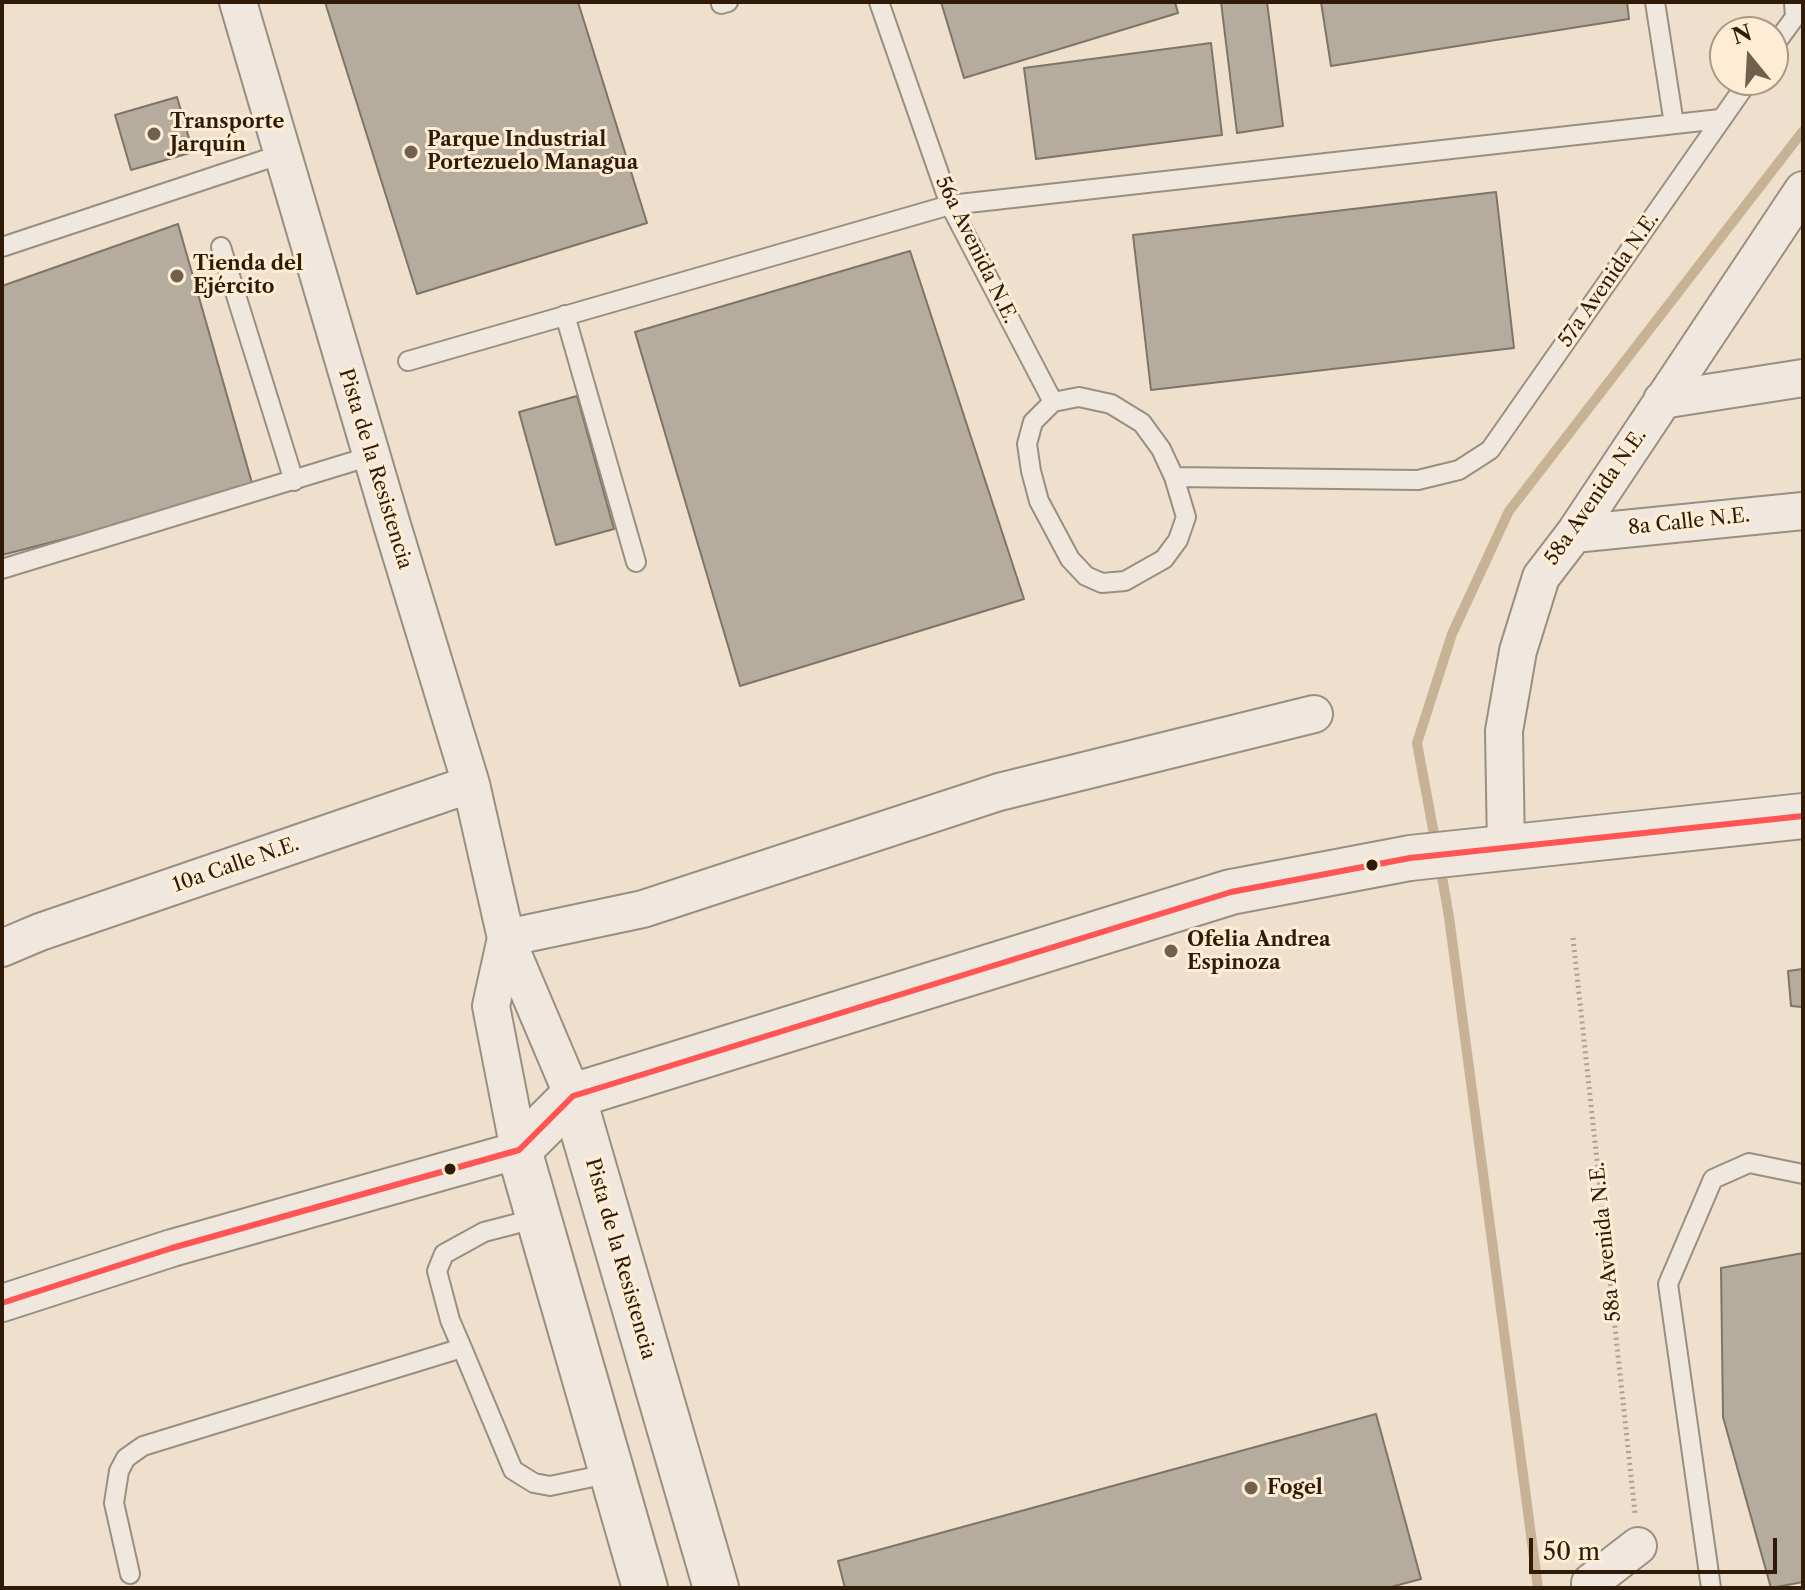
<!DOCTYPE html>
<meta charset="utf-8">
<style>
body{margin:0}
#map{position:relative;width:1805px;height:1590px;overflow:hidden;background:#eee0cc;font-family:"Libre Caslon Text",serif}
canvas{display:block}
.frame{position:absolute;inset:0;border:4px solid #2f1b08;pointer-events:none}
.north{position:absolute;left:1709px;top:16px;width:80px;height:80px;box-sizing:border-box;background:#feedd4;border:2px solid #ab9982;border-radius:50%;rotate:342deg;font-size:22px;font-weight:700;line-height:32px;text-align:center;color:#2f1b08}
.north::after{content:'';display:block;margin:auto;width:28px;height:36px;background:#72604d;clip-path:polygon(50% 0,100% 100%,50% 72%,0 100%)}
.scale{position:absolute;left:1529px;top:1538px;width:248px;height:36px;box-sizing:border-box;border:4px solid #2f1b08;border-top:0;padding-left:10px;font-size:24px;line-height:28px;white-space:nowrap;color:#2f1b08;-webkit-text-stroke:6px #feedd4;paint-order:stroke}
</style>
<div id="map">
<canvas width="1805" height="1590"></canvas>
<div class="frame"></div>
<div class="north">N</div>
<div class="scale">50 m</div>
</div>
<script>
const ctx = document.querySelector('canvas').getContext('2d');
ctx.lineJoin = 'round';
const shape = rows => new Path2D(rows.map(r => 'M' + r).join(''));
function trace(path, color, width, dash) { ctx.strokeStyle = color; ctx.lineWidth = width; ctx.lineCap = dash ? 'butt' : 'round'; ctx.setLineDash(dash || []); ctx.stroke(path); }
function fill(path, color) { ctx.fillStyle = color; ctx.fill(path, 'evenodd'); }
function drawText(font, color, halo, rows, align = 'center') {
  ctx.font = font + ' "Libre Caslon Text",serif'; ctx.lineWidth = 6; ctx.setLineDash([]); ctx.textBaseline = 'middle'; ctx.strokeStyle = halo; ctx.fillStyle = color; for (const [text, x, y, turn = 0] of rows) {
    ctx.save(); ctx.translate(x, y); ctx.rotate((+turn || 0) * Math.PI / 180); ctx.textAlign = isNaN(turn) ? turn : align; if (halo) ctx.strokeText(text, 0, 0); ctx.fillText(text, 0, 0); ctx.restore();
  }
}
const stream = shape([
 [1436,845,1417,743,1452,634,1509,511,1803,131],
 [1440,865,1449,917,1538,1588]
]);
const building = shape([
 [325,2,578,2,647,223,417,294,325,2],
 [941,2,1175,2,1178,13,964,78,941,2],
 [1221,2,1267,2,1283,126,1237,133,1221,2],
 [1321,2,1627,2,1629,19,1331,66,1321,2],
 [1211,43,1222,135,1036,159,1024,68,1211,43],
 [177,97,193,152,131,170,115,115,177,97],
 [1496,192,1514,348,1151,390,1133,235,1496,192],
 [178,224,254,490,2,555,2,286,178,224],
 [910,251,1024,599,740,686,635,332,910,251],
 [577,396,614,529,556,545,519,412,577,396],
 [1803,969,1803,1014,1802,1007,1791,1006,1788,971,1803,969],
 [1803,1253,1803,1582,1771,1588,1723,1417,1721,1268,1803,1253],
 [1376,1414,1421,1579,1387,1588,845,1588,838,1561,1376,1414]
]);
const path = shape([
 [1573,938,1635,1513]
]);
const service = shape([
 [879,2,950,205,1053,402],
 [1655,2,1674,124],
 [721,4,728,2],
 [1773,47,1795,17,1794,2],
 [2,247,282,154],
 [221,247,294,481],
 [565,315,636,562],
 [408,361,950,205,1720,119],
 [1079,397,1111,404,1142,423,1161,449,1174,477,1186,517,1178,540,1164,559,1125,581,1102,583,1086,576,1070,559,1039,501,1031,471,1027,444,1033,422,1053,402,1079,397],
 [1174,477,1418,480,1459,470,1490,450,1749,80],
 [2,569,371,456],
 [462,1348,450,1320,437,1271,444,1254,484,1232,538,1218],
 [130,1574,114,1503,119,1471,126,1458,143,1446,462,1348,513,1470,534,1483,550,1486,612,1473],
 [1711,1588,1668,1284,1713,1179,1749,1163,1803,1174]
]);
const minor = shape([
 [238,2,392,525,471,784,506,938,573,1096],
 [1662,400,1803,378],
 [1574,534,1803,511],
 [1506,847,1504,731,1518,651,1541,577,1574,534,1803,190],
 [506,938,643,909,999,792,1314,714],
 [2,948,40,932,471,784],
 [2,1303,172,1248,519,1150,491,1006,506,938],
 [1590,1588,1590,1583,1638,1546]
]);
const tertiary = shape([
 [573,1096,716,1588],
 [645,1588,519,1150,573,1096,1231,892,1410,858,1803,816]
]);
const bus1 = shape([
 [2,1303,172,1248,519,1150,573,1096,1231,892,1410,858,1803,816]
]);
const markers = [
 [154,134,8,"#72604d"],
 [411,152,8,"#72604d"],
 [177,276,8,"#72604d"],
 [1372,865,7,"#2f1b08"],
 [1171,951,8,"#72604d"],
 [450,1169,7,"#2f1b08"],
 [1251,1488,8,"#72604d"]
];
const poiNames = [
 ["Transporte",170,122],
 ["Jarquín",170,145],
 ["Parque Industrial",427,140],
 ["Portezuelo Managua",427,163],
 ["Tienda del",193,264],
 ["Ejército",193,287],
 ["Ofelia Andrea",1187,940],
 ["Espinoza",1187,963],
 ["Fogel",1267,1488]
];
const streetNames = [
 ["56a Avenida N.E.",976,250,64],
 ["57a Avenida N.E.",1609,280,-55],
 ["Pista de la Resistencia",375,469,73],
 ["58a Avenida N.E.",1596,497,-55],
 ["8a Calle N.E.",1689,522,-6],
 ["10a Calle N.E.",236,865,-19],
 ["58a Avenida N.E.",1606,1242,-96],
 ["Pista de la Resistencia",620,1259,74]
];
trace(stream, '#c8b296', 10);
fill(building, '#b6ac9d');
trace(building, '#7e7467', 2);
trace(service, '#998f81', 22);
trace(minor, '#998f81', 40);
trace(tertiary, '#998f81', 48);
trace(path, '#aaa298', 5, [2, 4]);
trace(service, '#f0e8df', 18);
trace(minor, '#f0e8df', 36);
trace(tertiary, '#f0e8df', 44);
trace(bus1, '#f55', 6);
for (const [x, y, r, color] of markers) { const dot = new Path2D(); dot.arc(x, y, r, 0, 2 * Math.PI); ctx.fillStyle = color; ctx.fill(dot); trace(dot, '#feedd4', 3); }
drawText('bold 20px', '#2f1b08', '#feedd4', poiNames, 'left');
drawText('20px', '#2f1b08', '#feedd4', streetNames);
</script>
